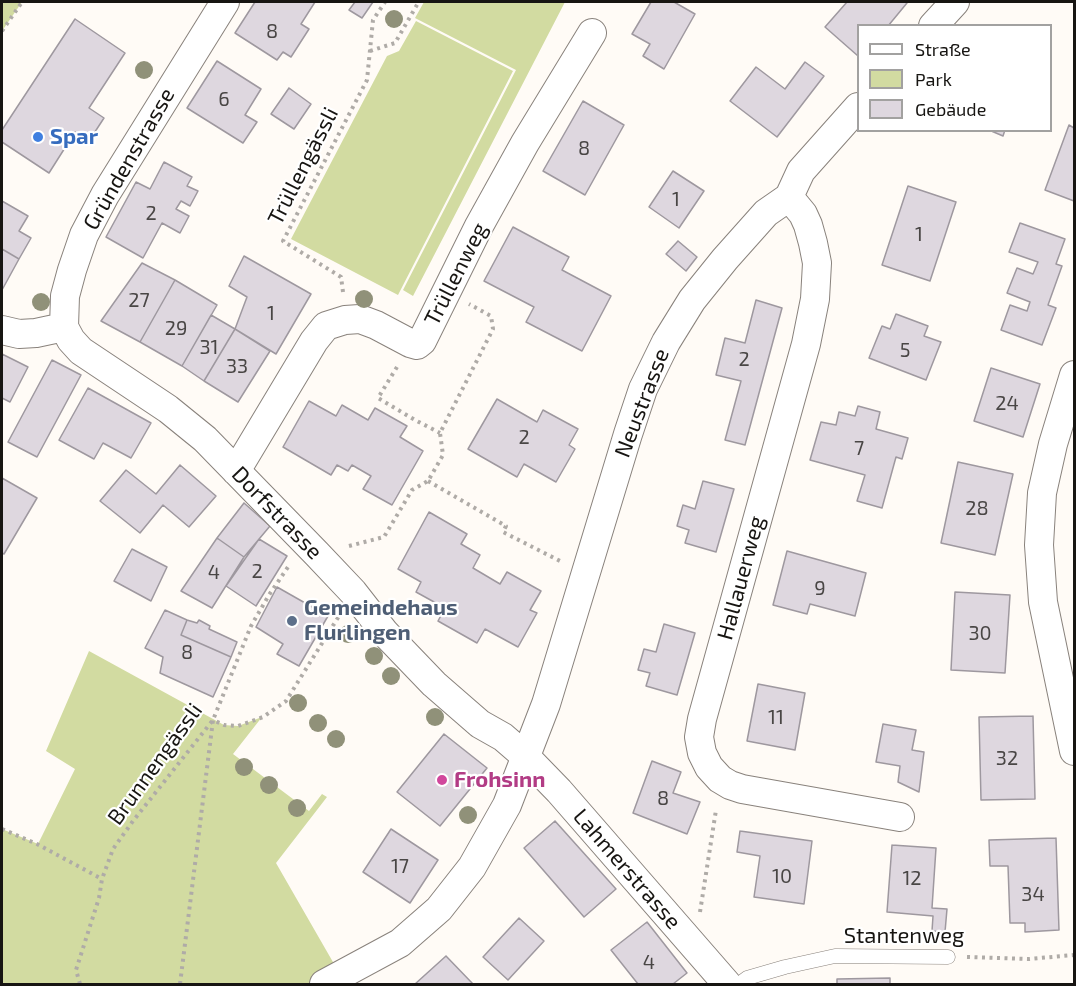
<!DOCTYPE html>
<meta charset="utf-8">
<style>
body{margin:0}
#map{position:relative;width:1076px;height:986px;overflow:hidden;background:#fffbf6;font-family:"Exo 2",sans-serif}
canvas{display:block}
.frame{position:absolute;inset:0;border:3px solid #171512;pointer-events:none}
.legend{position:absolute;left:857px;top:24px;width:195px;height:108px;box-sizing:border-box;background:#fff;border:2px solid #a2a1a0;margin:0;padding:8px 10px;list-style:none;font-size:18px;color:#171512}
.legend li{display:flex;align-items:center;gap:12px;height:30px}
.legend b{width:30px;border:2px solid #a2a1a0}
</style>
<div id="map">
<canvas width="1076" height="986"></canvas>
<div class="frame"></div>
<ul class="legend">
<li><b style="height:8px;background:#fff"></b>Straße</li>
<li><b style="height:16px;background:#d2dba1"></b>Park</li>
<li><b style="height:16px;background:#ded7df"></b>Gebäude</li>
</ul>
</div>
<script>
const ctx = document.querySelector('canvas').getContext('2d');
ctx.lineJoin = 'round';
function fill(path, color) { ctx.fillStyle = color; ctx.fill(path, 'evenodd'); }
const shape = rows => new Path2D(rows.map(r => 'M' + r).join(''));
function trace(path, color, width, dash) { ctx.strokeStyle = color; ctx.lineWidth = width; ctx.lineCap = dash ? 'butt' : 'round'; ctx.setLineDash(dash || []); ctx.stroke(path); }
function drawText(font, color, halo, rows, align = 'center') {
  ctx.font = font + ' "Exo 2",sans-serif'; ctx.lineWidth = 4.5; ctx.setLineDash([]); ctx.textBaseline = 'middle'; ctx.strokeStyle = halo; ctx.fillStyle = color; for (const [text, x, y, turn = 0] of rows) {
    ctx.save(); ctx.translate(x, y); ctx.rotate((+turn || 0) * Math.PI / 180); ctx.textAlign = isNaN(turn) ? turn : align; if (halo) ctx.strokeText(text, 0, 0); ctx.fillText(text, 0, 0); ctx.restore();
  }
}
const green = shape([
 [2,2,22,2,2,31],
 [424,2,565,2,413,296,403,290,516,70,415,18],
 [416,21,513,71,398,295,291,239,387,56,399,51],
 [89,651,224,725,238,726,262,717,233,754,309,811,322,794,327,797,276,863,341,976,324,984,2,984,2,829,38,844,75,769,46,751]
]);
const building = shape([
 [255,2,315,2,301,24,309,29,291,57,283,52,277,60,235,33,255,2],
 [355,2,373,2,362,18,349,10,355,2],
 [651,2,674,2,695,14,664,69,643,56,650,44,632,34,651,2],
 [847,2,905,2,907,3,888,26,858,26,858,56,825,27,847,2],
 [75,19,125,53,89,108,104,118,89,141,75,132,49,173,2,142,2,130,75,19],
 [217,61,261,89,245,115,257,122,243,143,187,108,217,61],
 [805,62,824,76,777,137,730,101,756,67,785,89,805,62],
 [289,88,311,104,294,129,271,114,289,88],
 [583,101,624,125,585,195,543,171,583,101],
 [1069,125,1074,128,1074,201,1045,190,1069,125],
 [989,130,1005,130,1003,136,989,130],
 [164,162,192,177,187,186,198,191,190,206,181,201,176,209,189,216,180,233,162,223,143,258,106,237,136,182,150,189,164,162],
 [673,171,704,191,679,228,649,207,673,171],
 [908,186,956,202,930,281,882,265,908,186],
 [2,201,28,216,19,231,31,238,19,259,2,249,2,201],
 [1020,223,1065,239,1056,264,1062,266,1048,305,1056,308,1042,345,1001,330,1010,305,1027,311,1030,302,1007,293,1017,268,1033,274,1038,262,1009,252,1020,223],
 [513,227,569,257,562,270,611,296,582,351,526,322,534,307,484,281,513,227],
 [678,241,697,257,686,271,666,254,678,241],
 [2,249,19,259,2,290,2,249],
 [244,256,311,294,276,354,235,329,247,297,229,286,244,256],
 [142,263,175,280,140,342,101,321,142,263],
 [175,280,217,305,182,366,140,342,175,280],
 [756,300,782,308,745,445,725,440,741,381,716,375,725,338,745,343,756,300],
 [896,314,928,326,924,336,941,342,926,380,869,358,882,326,890,329,896,314],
 [211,315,235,329,204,381,182,366,211,315],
 [235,329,270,351,238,402,204,381,235,329],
 [2,354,28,367,10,402,2,398,2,354],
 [52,360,81,375,37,457,8,442,52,360],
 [991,368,1040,384,1023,437,974,421,991,368],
 [88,388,151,423,131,458,103,443,94,459,59,440,88,388],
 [497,399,537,422,543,410,578,429,569,445,575,449,556,482,524,464,517,477,468,449,497,399],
 [309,401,336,416,342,405,368,420,375,408,407,426,400,437,423,451,392,505,363,489,371,476,352,465,348,471,337,465,331,475,283,447,309,401],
 [858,406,880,412,876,429,908,438,902,459,896,457,882,508,857,501,865,475,810,460,821,422,836,425,839,412,855,416,858,406],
 [958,462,1013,474,995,555,941,543,958,462],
 [180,465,216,496,189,527,163,505,140,533,100,501,126,470,156,494,180,465],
 [2,478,37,498,4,554,2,553,2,478],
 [703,481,734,489,716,552,685,543,689,530,677,526,683,505,695,509,703,481],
 [244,503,270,526,244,557,217,538,244,503],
 [429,512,467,534,461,544,480,555,473,568,500,584,507,572,541,591,530,610,537,613,518,647,485,629,477,643,438,621,445,608,416,592,421,582,398,569,429,512],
 [217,538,244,557,212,608,181,591,217,538],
 [259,539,287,556,256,606,226,586,259,539],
 [132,549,167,567,151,601,114,581,132,549],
 [787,551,866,573,855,616,810,604,807,614,773,605,787,551],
 [277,587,328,616,299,666,277,654,283,644,256,627,277,587],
 [955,592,1010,595,1005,673,951,670,955,592],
 [165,610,187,620,181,635,231,657,213,697,160,673,163,657,145,648,165,610],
 [187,620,197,623,199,620,210,626,209,629,237,642,231,657,181,635,187,620],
 [664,624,695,633,677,695,646,686,650,673,638,670,644,649,656,652,664,624],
 [758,684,805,693,795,750,747,741,758,684],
 [1033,716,1035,799,981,800,979,717,1033,716],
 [883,724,916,730,912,750,924,752,919,792,898,782,900,766,876,762,883,724],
 [444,734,487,768,440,826,397,792,444,734],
 [652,761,681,772,673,793,700,802,687,834,633,813,652,761],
 [555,821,616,889,584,917,524,848,555,821],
 [391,829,438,860,410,903,363,872,391,829],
 [740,831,812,841,804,904,754,897,760,856,737,852,740,831],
 [1056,838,1059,930,1025,932,1025,923,1010,923,1008,866,990,866,989,840,1056,838],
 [892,845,936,848,932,908,947,909,945,932,932,931,933,916,887,912,892,845],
 [519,918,544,941,508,980,483,957,519,918],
 [647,922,687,973,673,984,638,984,611,950,647,922],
 [446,956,473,984,415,984,446,956],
 [890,978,890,984,837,984,837,979,890,978]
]);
const path = shape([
 [2,31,22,2],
 [370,51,395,43,418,3,416,2],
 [343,292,341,277,283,241,367,80,373,20,385,2],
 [397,367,378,398,415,420,440,433],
 [428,481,506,526,503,532,560,561],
 [349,546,384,537,412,490,428,481,443,455,440,433,493,329,491,316,469,304],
 [2,829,37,844,102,879],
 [700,912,716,810],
 [967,957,1029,959,1074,955],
 [80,984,76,970,99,898,102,879,113,849,133,821,213,720,251,626,269,595,290,564],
 [180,984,213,720,224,725,238,726,263,717,286,701,339,616]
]);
const service = shape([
 [739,984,747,978,785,967,835,956,948,957]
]);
const minor = shape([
 [933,26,955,2],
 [789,197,803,214,808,225,813,243,817,263,815,299,806,344,702,719,699,737,702,753,709,767,720,779,730,785,742,789,900,817],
 [64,327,71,340,81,351,168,409,205,439,317,554,353,592,385,633,434,684,480,724,503,737,525,756,559,791,727,984],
 [64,327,65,296,72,270,84,235,105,195,225,2],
 [2,330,19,334,36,333,64,327],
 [1074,375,1053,444,1042,493,1039,545,1043,602,1074,751],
 [236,471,314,341,326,326,345,320,360,319,376,325,410,343,417,345,422,341,479,226,525,143,592,33],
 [324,984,400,943,439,909,472,867,507,805,546,704,628,434,643,389,666,342,692,300,725,259,766,213,789,197,801,171,858,107]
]);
const trees = [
 [394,19],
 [144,70],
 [364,299],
 [41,302],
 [348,634],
 [374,656],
 [391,676],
 [298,703],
 [435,717],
 [318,723],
 [336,739],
 [244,767],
 [269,785],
 [297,808],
 [468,815]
];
const markers = [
 [38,137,6,"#3f7fe0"],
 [292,621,6,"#5c6f8a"],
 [442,780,6,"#d1479c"]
];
const numberNames = [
 ["8",272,31],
 ["6",224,99],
 ["8",584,148],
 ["1",676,199],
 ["2",151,213],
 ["1",919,234],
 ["27",139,300],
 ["1",271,313],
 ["29",176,328],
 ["31",209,347],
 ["5",905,350],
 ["2",744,359],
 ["33",237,366],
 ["24",1007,403],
 ["2",524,437],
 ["7",859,448],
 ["28",977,508],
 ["2",257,571],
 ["4",214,572],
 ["9",820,588],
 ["30",980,633],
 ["8",187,652],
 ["11",776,717],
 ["32",1007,758],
 ["8",663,798],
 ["17",400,866],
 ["10",782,876],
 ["12",912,878],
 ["34",1033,894],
 ["4",649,962]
];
const shopNames = [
 ["Spar",50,137]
];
const streetNames = [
 ["Gründenstrasse",129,159,-60],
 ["Trüllengässli",303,166,-63],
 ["Trüllenweg",456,274,-63],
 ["Neustrasse",642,403,-69],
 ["Dorfstrasse",277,513,46],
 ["Hallauerweg",741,578,-75],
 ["Brunnengässli",155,764,-54],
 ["Lahmerstrasse",627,869,49],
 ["Stantenweg",904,936]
];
const serviceNames = [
 ["Gemeindehaus",304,608],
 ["Flurlingen",304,633]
];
const hotelNames = [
 ["Frohsinn",454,780]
];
fill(green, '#d2dba1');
fill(building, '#ded7df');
trace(building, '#9e989f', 1.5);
trace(service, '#89827c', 15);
trace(minor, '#89827c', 30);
trace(path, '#afaba7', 4, [3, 4.5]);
trace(service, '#fff', 14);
trace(minor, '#fff', 28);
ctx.fillStyle = '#909179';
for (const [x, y] of trees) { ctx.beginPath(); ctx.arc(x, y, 9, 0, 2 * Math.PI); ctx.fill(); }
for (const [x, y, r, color] of markers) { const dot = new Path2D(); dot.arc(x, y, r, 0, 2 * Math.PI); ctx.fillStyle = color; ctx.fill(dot); trace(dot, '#fff', 2); }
drawText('20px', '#494645', null, numberNames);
drawText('bold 22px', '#366cbe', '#fff', shopNames, 'left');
drawText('22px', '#171512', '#fff', streetNames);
drawText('bold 22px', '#4e5e75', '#fff', serviceNames, 'left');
drawText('bold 22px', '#b23c85', '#fff', hotelNames, 'left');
</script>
